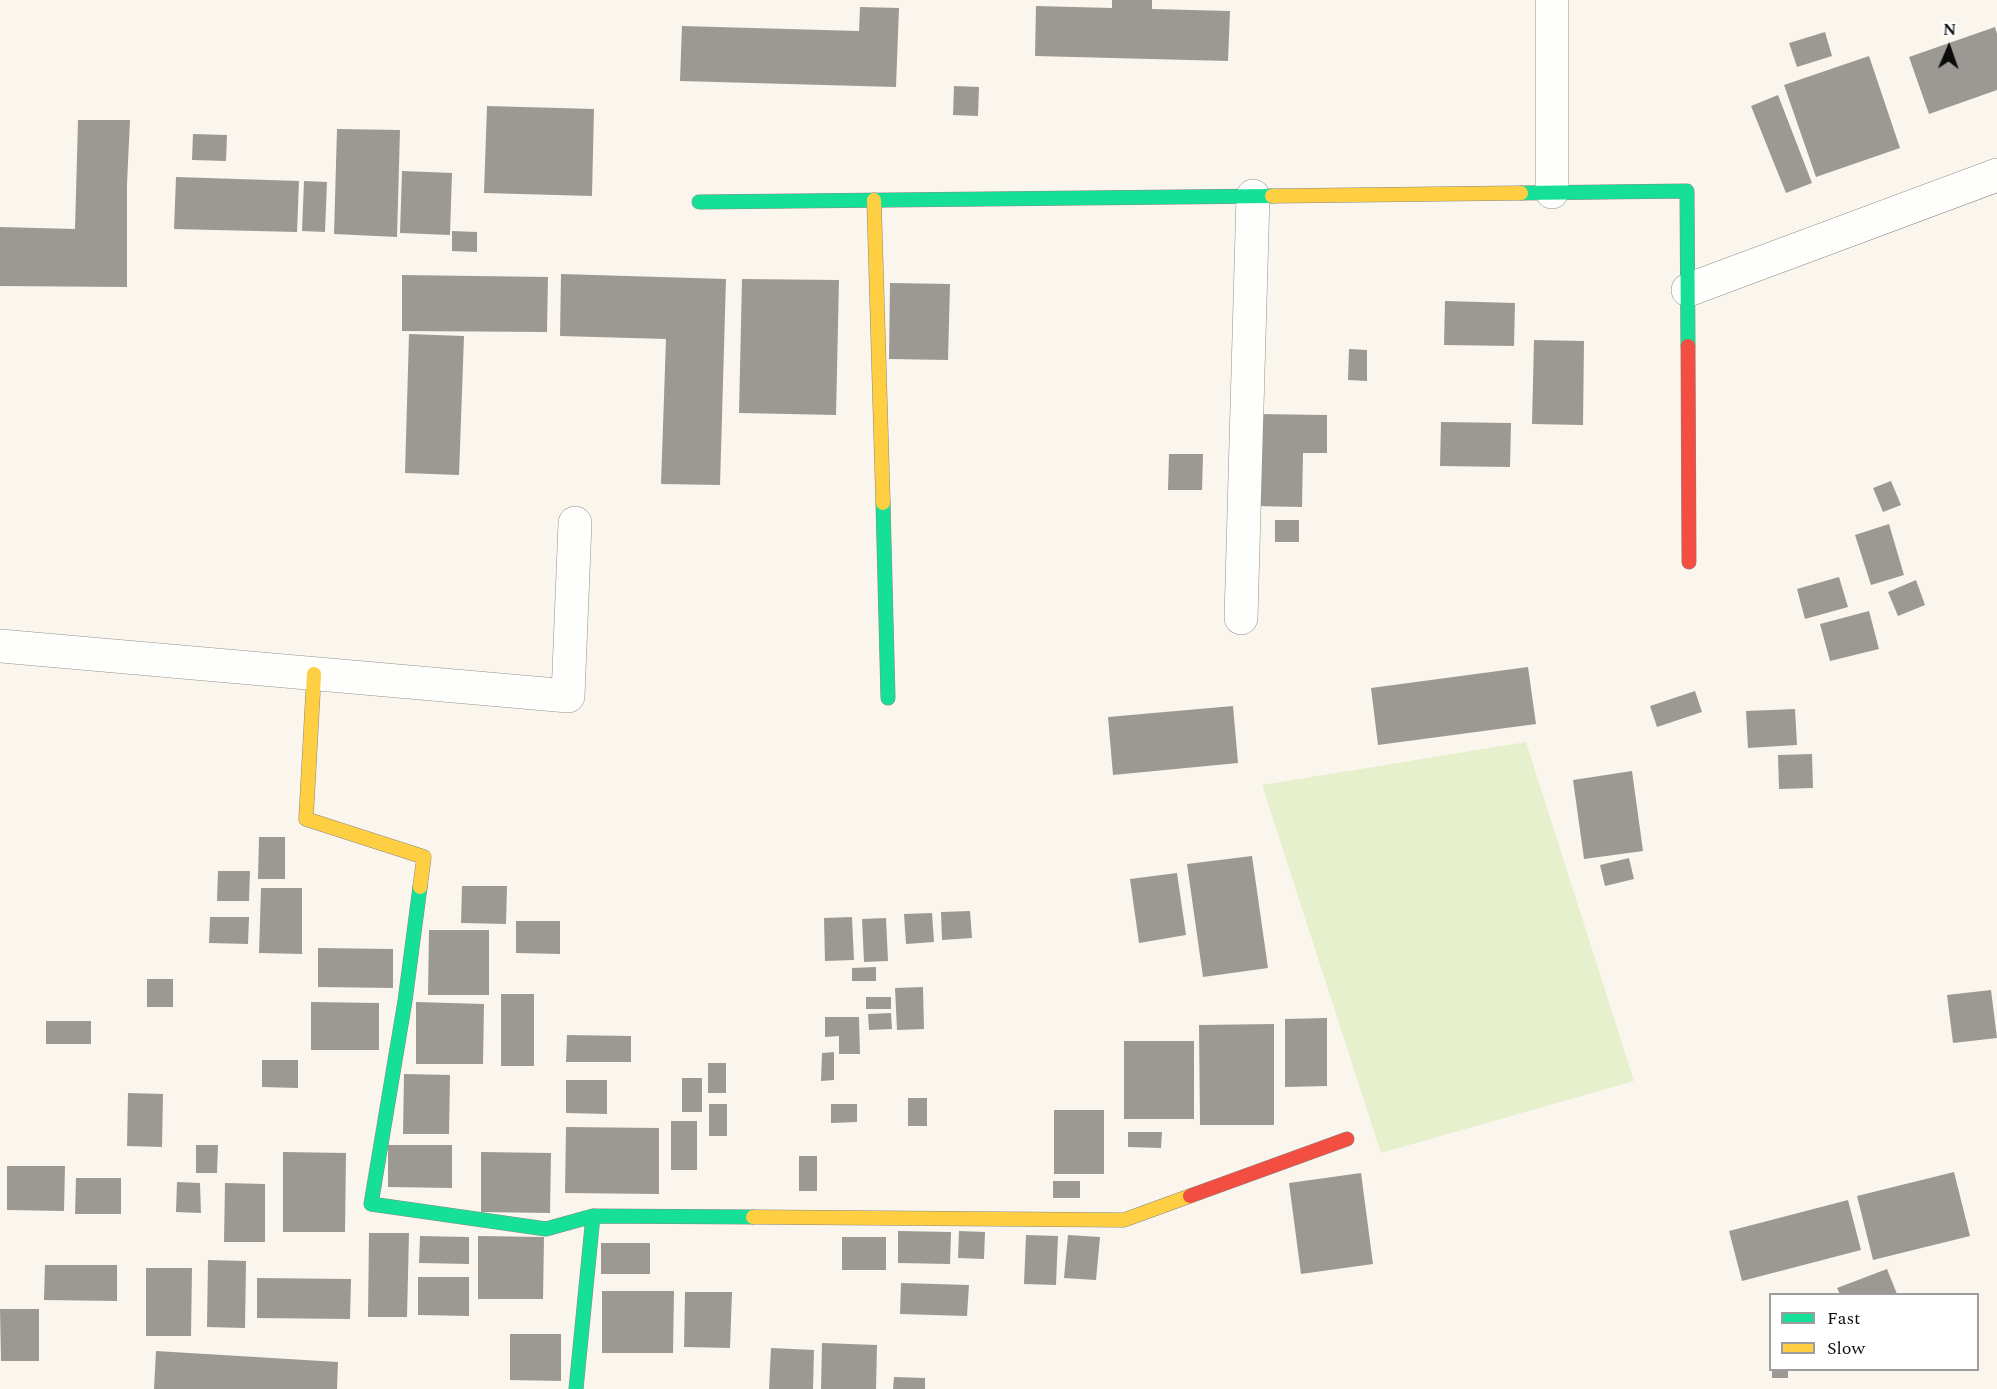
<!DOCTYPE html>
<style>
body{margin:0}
#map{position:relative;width:1997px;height:1389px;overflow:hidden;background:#faf6ee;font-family:Spectral,serif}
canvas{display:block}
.legend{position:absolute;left:1769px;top:1293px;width:210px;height:78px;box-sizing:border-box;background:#fff;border:2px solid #9d9d9d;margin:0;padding:8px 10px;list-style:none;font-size:18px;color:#0b0b0b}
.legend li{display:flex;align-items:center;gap:12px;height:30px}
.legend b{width:30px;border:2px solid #9d9d9d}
.north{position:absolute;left:1919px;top:18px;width:60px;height:60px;-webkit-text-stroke:4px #fff;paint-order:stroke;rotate:2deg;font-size:16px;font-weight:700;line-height:24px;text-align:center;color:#0b0b0b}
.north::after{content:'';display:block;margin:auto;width:21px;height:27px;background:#0b0b0b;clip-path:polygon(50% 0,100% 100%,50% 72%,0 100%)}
</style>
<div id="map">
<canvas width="1997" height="1389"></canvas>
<ul class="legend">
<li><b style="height:8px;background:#16e098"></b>Fast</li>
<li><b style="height:8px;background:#ffcf43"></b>Slow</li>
</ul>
<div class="north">N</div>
</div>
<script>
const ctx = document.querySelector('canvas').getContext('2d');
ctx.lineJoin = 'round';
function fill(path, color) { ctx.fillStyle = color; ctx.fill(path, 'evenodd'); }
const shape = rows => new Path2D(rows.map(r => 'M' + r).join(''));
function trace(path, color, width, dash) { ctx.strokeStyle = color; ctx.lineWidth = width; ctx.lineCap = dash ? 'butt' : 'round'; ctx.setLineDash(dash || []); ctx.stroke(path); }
const green = shape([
 [1526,742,1634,1081,1381,1153,1262,785]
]);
const building = shape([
 [1112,0,1152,0,1152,9,1230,11,1228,61,1035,56,1036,6,1112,8],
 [860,7,899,8,896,87,680,81,682,26,859,31],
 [1995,27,1997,34,1997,90,1929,114,1909,57],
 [1825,32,1832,56,1797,67,1789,43],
 [1869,56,1900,148,1816,177,1784,85],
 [954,86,979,87,978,116,953,115],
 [1778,95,1812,183,1786,193,1751,106],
 [487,106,594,109,592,196,484,193],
 [78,120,130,120,127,184,127,287,0,286,0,227,75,229],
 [337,129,400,130,397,237,334,234],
 [193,134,227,135,226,161,192,160],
 [402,171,452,173,450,235,400,233],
 [176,177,299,181,297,232,174,229],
 [304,181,327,182,325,232,302,231],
 [452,231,477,232,477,252,452,251],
 [561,274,726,279,720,485,661,484,666,339,560,336],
 [402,275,548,277,547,332,402,331],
 [742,279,839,280,836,415,739,413],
 [890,283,950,284,948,360,889,359],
 [1445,301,1515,303,1514,346,1444,345],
 [409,334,464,336,459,475,405,473],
 [1534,340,1584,341,1583,425,1532,424],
 [1349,349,1367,350,1367,381,1348,380],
 [1257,414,1327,415,1327,453,1303,453,1302,507,1255,506],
 [1441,422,1511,423,1510,467,1440,466],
 [1169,454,1203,454,1202,490,1168,490],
 [1891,481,1901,505,1883,512,1873,488],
 [1275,520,1299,520,1299,542,1275,542],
 [1889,524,1904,575,1871,585,1855,535],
 [1839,577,1848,607,1805,619,1797,589],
 [1916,580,1925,605,1898,616,1888,592],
 [1869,611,1879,649,1830,661,1820,624],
 [1528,667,1536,724,1378,745,1371,688],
 [1695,691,1702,712,1657,727,1650,706],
 [1233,706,1238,763,1113,775,1108,717],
 [1795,709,1797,745,1748,748,1746,711],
 [1812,754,1813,788,1779,789,1778,755],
 [1632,771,1643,851,1584,859,1573,780],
 [259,837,285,837,285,879,258,879],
 [1252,856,1268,968,1203,977,1187,864],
 [1629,858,1634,879,1605,886,1600,865],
 [218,871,250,871,249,901,217,901],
 [1177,873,1186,935,1139,943,1130,879],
 [462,886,507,886,506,924,461,923],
 [261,888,302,888,302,954,259,953],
 [970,911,972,938,942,940,941,912],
 [932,913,934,942,906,944,904,914],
 [210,917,249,917,248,944,209,943],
 [852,917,854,960,825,961,824,918],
 [886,918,888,961,864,962,862,919],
 [516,921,560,921,560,954,516,953],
 [429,930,489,930,489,995,428,995],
 [318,948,393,949,393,988,318,987],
 [876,967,876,981,852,981,852,968],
 [147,979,173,979,173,1007,147,1007],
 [923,987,924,1029,897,1030,895,988],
 [1991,990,1997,1038,1953,1043,1947,995],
 [501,994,534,994,534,1066,501,1066],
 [866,997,891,997,891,1009,866,1009],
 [311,1002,379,1003,379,1050,311,1050],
 [416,1002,484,1004,483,1064,416,1064],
 [891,1013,892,1029,869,1030,868,1014],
 [825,1017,859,1017,860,1054,839,1054,839,1036,825,1037],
 [1327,1018,1327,1086,1285,1087,1285,1019],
 [46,1021,91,1021,91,1044,46,1044],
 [1274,1024,1274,1125,1200,1125,1199,1025],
 [567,1035,631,1036,631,1062,566,1062],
 [1124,1041,1194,1041,1194,1119,1124,1119],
 [834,1052,834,1080,821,1081,822,1053],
 [262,1060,298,1060,298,1088,262,1087],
 [708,1063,726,1063,726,1093,708,1093],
 [404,1074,450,1075,449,1134,403,1134],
 [682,1078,702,1078,702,1112,682,1112],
 [566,1080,607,1080,607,1114,566,1113],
 [128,1093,163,1094,162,1147,127,1146],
 [908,1098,927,1098,927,1126,908,1126],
 [709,1104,727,1104,727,1136,709,1136],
 [831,1104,857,1104,857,1122,831,1123],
 [1054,1110,1104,1110,1104,1174,1054,1174],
 [671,1121,697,1121,697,1170,671,1170],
 [566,1127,659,1128,659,1194,565,1193],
 [1128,1132,1162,1132,1161,1148,1128,1147],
 [196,1145,218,1145,217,1173,196,1173],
 [388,1145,452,1145,452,1188,388,1187],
 [283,1152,346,1153,345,1232,283,1232],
 [481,1152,551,1153,550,1213,481,1212],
 [799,1156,817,1156,817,1191,799,1191],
 [7,1166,65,1166,64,1211,7,1210],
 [1954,1172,1970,1236,1873,1260,1857,1196],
 [1361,1173,1373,1264,1301,1274,1289,1183],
 [76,1178,121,1178,121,1214,75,1214],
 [1053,1181,1080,1181,1080,1198,1053,1198],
 [177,1182,200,1183,201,1213,176,1212],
 [225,1183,265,1184,265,1242,224,1242],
 [1848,1200,1861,1250,1742,1281,1729,1231],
 [898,1231,951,1232,950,1264,898,1263],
 [959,1231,985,1232,984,1259,958,1258],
 [369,1233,409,1233,407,1317,368,1317],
 [1026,1235,1058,1236,1056,1285,1024,1284],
 [1068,1235,1100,1237,1096,1280,1064,1278],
 [420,1236,469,1237,469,1264,419,1263],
 [478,1236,544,1237,543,1299,478,1299],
 [842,1237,886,1237,886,1270,842,1270],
 [601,1243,650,1243,650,1274,601,1274],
 [208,1260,246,1261,245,1328,207,1327],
 [45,1265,117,1265,117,1301,44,1300],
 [146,1268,192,1268,191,1336,146,1336],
 [1887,1269,1897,1294,1840,1294,1837,1288],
 [418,1277,469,1277,469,1316,418,1315],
 [257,1278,351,1279,350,1319,257,1318],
 [901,1283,969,1285,967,1316,900,1314],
 [602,1291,674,1291,673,1353,602,1353],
 [685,1292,732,1292,730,1348,684,1347],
 [0,1309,39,1309,39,1361,1,1361],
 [510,1334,561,1334,561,1381,510,1380],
 [822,1343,877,1345,876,1389,821,1389],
 [771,1348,814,1350,813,1389,769,1389],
 [156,1351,338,1362,337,1389,154,1389],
 [1772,1370,1788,1370,1788,1378,1772,1378],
 [894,1377,925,1378,925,1389,893,1389]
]);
const street = shape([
 [1552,0,1552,192],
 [1688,290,1997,175],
 [1241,618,1253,196],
 [0,646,568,696,575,523]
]);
const fast = shape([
 [1521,193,1687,191,1688,346],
 [699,202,1272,196],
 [883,503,888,698],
 [420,887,405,1001,371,1204,546,1229,593,1216],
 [576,1389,593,1216,753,1217]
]);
const slow = shape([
 [1272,196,1521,193],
 [874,200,883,503],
 [314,674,306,819,424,857,420,887],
 [753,1217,1124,1220,1190,1196]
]);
const jam = shape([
 [1688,346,1689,562],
 [1190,1196,1347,1139]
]);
fill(green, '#e6f0cc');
fill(building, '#9c9994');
trace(street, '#93918d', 34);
trace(fast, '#898784', 15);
trace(slow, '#898784', 15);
trace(jam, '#898784', 15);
trace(street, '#fefefc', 33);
trace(fast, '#16e098', 14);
trace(slow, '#ffcf43', 14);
trace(jam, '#f24e42', 14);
</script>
